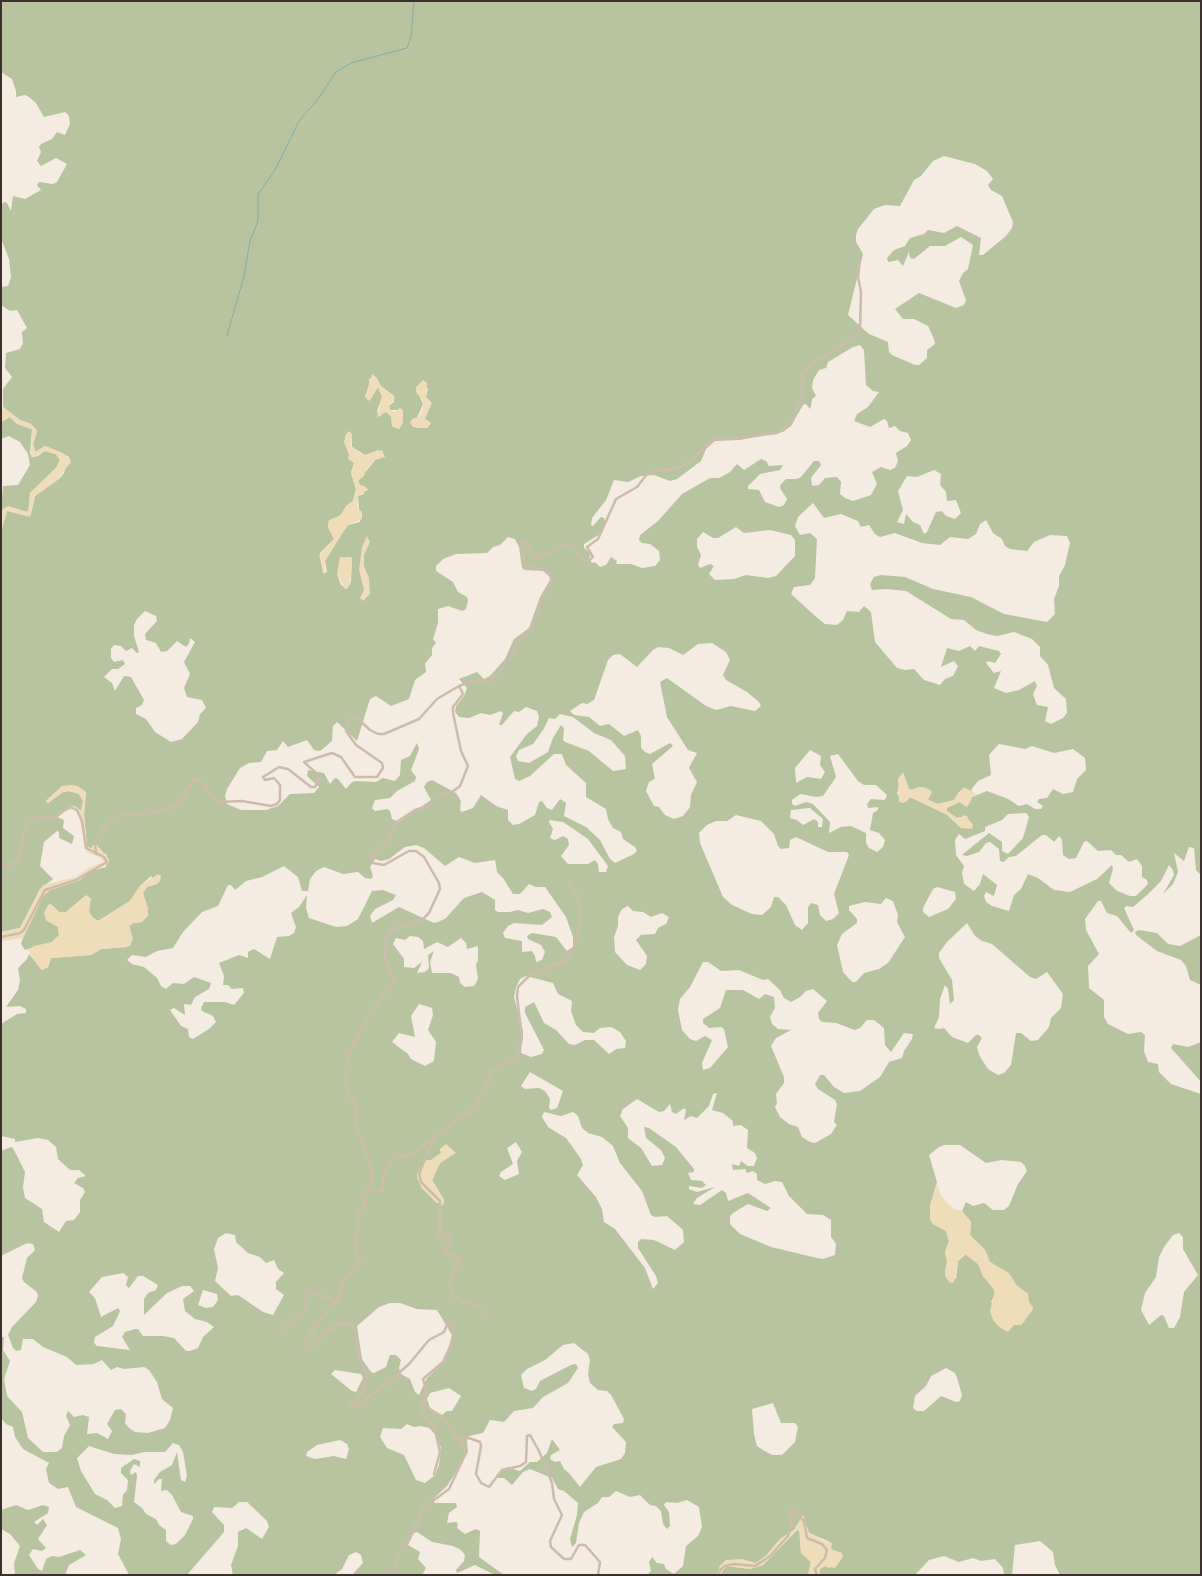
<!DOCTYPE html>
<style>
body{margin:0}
#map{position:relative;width:1202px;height:1576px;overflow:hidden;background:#f4ebe1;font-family:Jost,sans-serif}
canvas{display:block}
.frame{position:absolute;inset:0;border:2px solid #3b302b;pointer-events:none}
</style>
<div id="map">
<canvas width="1202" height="1576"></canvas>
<div class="frame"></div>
</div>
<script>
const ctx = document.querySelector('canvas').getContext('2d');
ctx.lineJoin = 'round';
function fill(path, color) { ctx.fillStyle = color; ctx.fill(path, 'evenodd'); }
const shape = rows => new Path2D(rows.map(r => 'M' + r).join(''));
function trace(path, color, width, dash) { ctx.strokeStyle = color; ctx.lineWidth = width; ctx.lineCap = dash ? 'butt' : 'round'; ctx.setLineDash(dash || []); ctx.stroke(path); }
const green = shape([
 [1,1,1201,1,1201,875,1196,870,1194,848,1189,847,1184,861,1174,853,1178,872,1173,884,1163,894,1174,875,1173,870,1169,865,1161,881,1147,895,1133,907,1127,906,1124,908,1134,930,1131,933,1117,916,1107,913,1101,901,1098,901,1085,919,1086,930,1099,954,1088,966,1089,988,1104,1000,1104,1017,1108,1024,1128,1034,1141,1032,1145,1035,1144,1051,1148,1062,1158,1064,1159,1072,1171,1084,1201,1094,1201,1575,1060,1575,1055,1565,1053,1552,1040,1541,1015,1545,1012,1575,1004,1575,1003,1568,995,1559,981,1561,973,1558,959,1562,944,1556,929,1560,915,1575,820,1575,820,1569,825,1566,830,1568,835,1551,831,1549,830,1542,809,1533,803,1516,794,1530,780,1539,770,1553,756,1563,726,1560,720,1566,717,1575,647,1575,651,1571,649,1562,652,1557,657,1563,664,1564,666,1569,674,1574,683,1566,686,1546,698,1536,702,1527,699,1507,687,1500,677,1503,666,1502,664,1505,669,1512,670,1526,667,1529,663,1524,661,1511,656,1506,650,1505,640,1495,630,1497,616,1491,609,1497,602,1497,598,1503,584,1512,579,1523,576,1543,572,1547,570,1539,577,1515,578,1503,564,1491,558,1489,552,1478,530,1469,523,1472,512,1485,504,1478,498,1478,499,1473,507,1467,520,1471,530,1462,537,1462,547,1453,552,1439,560,1450,551,1455,550,1459,555,1462,560,1461,564,1469,569,1473,580,1487,596,1467,621,1459,625,1453,626,1442,612,1427,614,1424,623,1423,624,1419,611,1395,607,1391,598,1390,590,1383,588,1374,590,1360,588,1354,574,1343,563,1345,545,1360,527,1369,521,1375,524,1388,532,1391,536,1389,540,1381,571,1365,576,1364,578,1368,568,1383,543,1397,533,1408,514,1411,504,1422,490,1420,483,1433,469,1436,467,1440,468,1452,464,1459,447,1486,432,1500,435,1503,456,1503,457,1507,449,1513,447,1523,456,1522,458,1524,457,1528,465,1534,476,1529,480,1531,479,1557,504,1575,495,1575,475,1565,457,1573,456,1570,464,1561,465,1555,461,1550,453,1546,432,1542,417,1532,414,1533,408,1545,420,1552,418,1559,426,1568,422,1575,352,1575,363,1563,361,1555,356,1552,349,1555,342,1569,334,1575,233,1575,231,1565,238,1546,238,1532,246,1528,262,1539,269,1527,267,1521,247,1502,239,1502,232,1508,214,1507,212,1512,224,1525,224,1532,187,1575,129,1575,118,1554,121,1539,118,1528,76,1507,68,1487,58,1489,49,1483,46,1469,49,1463,23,1449,15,1437,13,1427,6,1424,1,1418,1,1337,4,1337,3,1350,10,1361,4,1379,7,1396,22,1412,28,1438,43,1452,57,1452,62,1448,64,1436,70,1425,66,1416,68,1411,74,1417,83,1415,89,1417,87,1434,97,1433,108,1439,112,1431,107,1424,115,1410,121,1409,126,1414,125,1423,129,1428,135,1432,148,1433,165,1428,170,1420,173,1408,162,1399,157,1382,149,1370,144,1367,124,1369,117,1367,111,1370,102,1360,94,1364,76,1365,67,1357,43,1347,33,1339,23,1339,21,1350,16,1351,13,1348,8,1335,12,1327,36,1302,38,1296,37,1292,24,1282,22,1278,27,1258,35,1250,33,1244,27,1243,1,1256,1,1151,11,1147,13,1148,25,1172,23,1187,25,1198,42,1209,44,1222,59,1232,66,1221,74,1220,80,1212,80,1200,85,1192,83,1188,74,1183,78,1178,86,1176,79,1170,70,1170,58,1159,56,1147,48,1140,38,1138,15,1142,15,1139,1,1136,1,1024,17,1014,26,1013,26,1009,20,1006,6,1007,18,990,20,980,18,968,27,959,29,954,42,970,48,967,51,958,91,955,101,949,127,947,131,933,129,926,133,923,142,922,144,900,143,892,147,887,157,884,151,876,140,886,130,901,98,921,92,917,89,911,90,903,85,896,66,912,59,912,53,906,46,920,58,927,59,935,52,942,25,950,21,944,23,938,43,896,50,890,80,880,91,871,106,867,107,855,99,850,87,847,84,814,86,792,77,786,62,786,46,801,48,803,63,792,69,791,79,794,83,801,81,811,75,806,55,816,64,820,63,828,74,836,72,844,59,838,59,832,57,831,44,842,40,866,53,879,40,889,20,928,1,932,1,532,7,511,31,514,35,496,60,478,64,473,69,457,45,446,35,452,33,444,37,431,31,424,20,420,3,407,3,389,12,377,5,368,6,353,20,349,23,343,22,332,27,328,17,310,10,311,1,305,1,287,8,286,11,277,9,259,1,238,1,205,4,202,7,203,11,211,13,196,25,199,41,190,37,185,39,182,53,184,57,182,67,164,56,158,41,166,37,161,41,152,39,147,41,144,52,139,57,132,65,135,70,124,69,116,65,112,44,117,36,103,29,97,25,95,16,97,16,91,12,79,1,72],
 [944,156,975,164,987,171,993,179,988,185,991,190,1002,196,1013,222,1012,228,1006,236,983,255,979,255,981,238,957,226,944,233,928,230,924,234,910,238,905,246,894,250,887,258,888,262,898,260,903,266,909,252,910,258,914,259,930,246,945,246,961,237,973,245,968,269,963,273,959,281,966,300,964,305,956,308,919,293,895,309,903,319,914,319,928,326,934,339,935,344,927,350,927,358,919,365,915,365,892,355,889,352,888,342,869,334,848,315,863,254,856,242,856,235,858,229,874,209,885,205,900,206,914,180,921,176,933,161],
 [860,345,864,350,866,385,873,391,879,392,868,407,857,414,854,421,870,427,884,419,887,421,889,428,895,426,900,431,908,433,911,440,907,446,896,453,898,461,895,468,890,470,881,467,872,472,877,484,871,495,853,501,845,498,840,494,841,482,837,477,825,478,819,485,812,486,811,478,821,465,819,461,814,461,801,477,797,479,786,479,781,484,780,488,787,499,784,505,779,507,765,502,759,490,748,489,748,486,760,474,780,470,783,465,769,466,766,461,761,459,744,470,737,464,730,472,719,478,710,478,682,494,658,521,640,535,639,540,642,543,650,544,659,551,660,560,655,566,642,568,631,564,616,564,617,561,611,557,606,565,600,567,595,562,592,563,589,558,591,554,584,548,584,544,600,534,605,522,604,518,601,517,593,526,591,525,592,518,606,500,614,480,628,482,641,476,654,475,670,481,677,479,701,461,706,449,715,441,740,440,783,432,791,426,803,405,806,404,810,409,811,406,812,399,816,396,812,388,813,380,819,370,826,368,828,362,853,347],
 [376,377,381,386,394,396,394,402,389,406,390,410,403,410,403,422,399,429,392,426,391,416,386,412,384,412,379,417,377,411,382,397,378,387,369,400,365,396,370,385,369,379],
 [416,388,428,388,426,397,431,402,425,419,431,423,427,428,416,428,417,418,423,404],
 [352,438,352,447,365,455,379,450,377,458,358,481,364,494,358,496,360,522,348,525,343,532,325,561,327,572,323,573,320,553,334,539,328,527,329,521,341,515,346,506,353,501,356,489,351,473,354,463,345,444],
 [934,470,941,474,940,485,946,492,947,501,956,500,961,513,955,519,946,516,942,511,936,512,927,532,924,534,920,525,913,522,906,514,904,524,897,522,903,510,898,491,907,476,917,477],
 [813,503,824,518,841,514,858,521,861,527,869,525,875,534,880,537,895,533,922,543,940,545,950,537,968,539,976,534,980,524,986,520,993,533,1002,539,1005,546,1010,549,1027,551,1034,542,1050,535,1067,536,1070,543,1065,565,1059,576,1059,586,1054,599,1055,614,1047,622,1004,614,971,597,933,589,905,577,881,575,874,577,870,584,872,590,886,589,906,591,951,619,964,620,976,630,987,634,997,636,1014,632,1032,639,1040,647,1040,656,1048,665,1054,688,1066,699,1067,713,1063,718,1051,724,1045,721,1048,707,1037,705,1033,694,1037,686,1035,681,1019,690,1006,693,994,688,1001,671,994,673,986,663,988,661,995,663,1001,654,999,651,979,646,975,651,970,646,959,651,947,648,941,667,954,661,958,666,953,676,945,679,940,685,924,680,914,669,905,670,897,668,875,642,871,612,864,606,859,612,847,611,843,620,837,625,825,624,814,615,791,594,794,587,810,585,815,578,817,539,810,533,800,535,795,526,798,517],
 [736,527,744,533,770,530,791,535,795,540,795,556,776,576,768,578,746,575,734,579,715,580,709,574,714,566,710,564,700,568,698,565,701,555,697,547,697,539,703,532,713,538,718,538],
 [508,537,515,539,519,547,522,568,525,570,543,571,549,576,550,580,540,597,529,628,514,639,505,659,490,676,484,679,477,672,459,679,467,688,464,696,456,706,455,712,459,717,469,718,481,713,490,715,501,711,503,713,499,725,502,725,514,711,519,712,526,707,537,711,539,717,537,726,527,734,510,757,515,779,519,781,530,776,554,754,562,754,566,765,586,783,586,797,606,809,608,819,613,828,621,832,623,839,635,847,637,851,634,854,615,863,610,859,600,840,586,827,564,816,566,803,560,799,552,810,547,808,542,801,539,802,535,815,519,824,513,825,508,820,508,810,496,806,481,795,473,808,462,812,460,810,461,801,456,793,432,780,427,782,424,787,431,800,399,822,392,819,390,811,387,809,375,811,372,808,375,800,390,798,397,791,415,781,416,777,411,770,419,749,417,743,410,756,401,760,400,775,395,781,383,778,376,782,356,781,352,782,346,789,338,779,335,778,330,784,324,773,308,770,307,776,319,787,314,793,290,794,278,806,266,810,241,810,227,804,225,796,227,789,240,768,249,763,261,762,267,751,277,750,283,741,288,747,307,740,314,750,320,751,332,741,333,726,337,722,357,741,370,699,376,696,391,706,409,699,415,680,426,672,425,664,432,655,432,648,436,643,433,639,438,623,438,609,448,606,462,611,466,609,468,601,467,597,458,592,453,582,436,571,436,566,443,559,456,554,487,553,493,547,500,545],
 [350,557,352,558,351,582,347,589,341,585,337,574,343,558],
 [145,611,156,616,157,621,145,634,146,640,156,643,161,652,167,651,177,641,186,647,189,644,190,638,195,642,184,662,190,674,184,688,187,697,202,700,206,708,200,714,198,722,182,739,171,742,155,732,146,719,136,714,136,708,142,705,144,700,131,677,124,676,115,691,112,683,104,677,112,669,118,669,125,664,123,660,114,662,111,658,111,649,114,645,121,646,126,651,132,648,137,653,139,652,134,636,134,625,137,619],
 [712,643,726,652,730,660,723,675,726,680,747,692,759,702,761,706,755,711,731,706,716,710,706,706,667,678,660,682,667,717,688,750,697,753,689,768,697,782,691,795,690,807,683,816,674,819,665,815,659,807,654,806,646,791,649,782,655,779,652,764,673,746,670,743,650,754,645,752,641,748,641,736,638,730,624,736,609,724,600,726,589,717,574,715,570,711,582,703,587,704,594,700,608,660,613,655,620,654,637,667,653,650,658,647,669,648,683,655,698,644],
 [560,714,573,717,594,733,611,740,625,756,626,769,613,771,589,751,565,742,563,740,564,728,561,725,553,738,548,752,529,763,518,761,516,756,519,750,533,744,543,730,549,718,555,719],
 [999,744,1025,749,1032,746,1054,753,1073,749,1085,758,1086,770,1077,779,1073,792,1063,794,1053,789,1047,798,1039,799,1037,802,1043,806,1041,809,1035,809,1027,804,1019,806,1008,799,987,791,972,797,969,804,965,806,960,802,948,806,946,811,956,818,967,816,968,821,961,828,945,813,912,798,909,798,906,802,897,794,903,773,909,789,912,790,919,787,926,788,931,791,928,800,938,804,954,800,959,792,965,788,972,792,971,790,978,781,991,775,989,755],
 [810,750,821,756,820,765,825,772,821,779,807,777,796,783,795,768],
 [838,754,858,781,864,785,876,785,887,795,885,800,871,799,867,804,868,808,878,807,878,810,873,813,870,830,879,833,885,840,883,847,877,852,869,848,866,843,866,833,851,826,841,827,829,833,830,822,813,804,806,802,795,806,792,804,792,800,800,794,816,797,823,796,836,777,830,756],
 [810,808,823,819,822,827,818,827,818,822,814,819,803,825,797,820,790,818,791,810],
 [1026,813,1029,817,1023,838,1008,854,1002,851,1002,842,989,833,962,855,967,856,979,852,986,843,990,842,999,849,1000,861,1004,862,1009,857,1016,856,1042,835,1046,835,1054,842,1059,836,1062,840,1063,855,1069,859,1076,858,1084,842,1087,841,1098,851,1111,850,1116,855,1121,855,1129,862,1137,859,1142,866,1142,877,1147,880,1148,884,1136,896,1130,896,1117,891,1109,883,1113,869,1112,865,1097,879,1070,892,1054,890,1038,878,1028,874,1021,889,1014,895,1009,911,992,906,986,902,984,896,986,892,994,896,997,885,983,874,980,884,974,891,964,884,962,873,964,866,956,855,955,840,959,834,965,839,985,831,985,827,1002,820,1008,814],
 [736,815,761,821,774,834,778,846,781,849,789,848,790,840,796,837,828,852,847,852,849,855,834,894,839,913,833,919,826,921,820,915,818,905,811,903,808,907,808,923,802,930,795,925,786,905,778,897,774,897,771,907,762,915,752,914,732,905,723,897,700,843,699,833,707,825,716,821,727,821],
 [550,820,563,822,588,839,608,866,606,872,599,872,598,864,595,860,588,864,568,864,561,856,569,845,568,839,563,836,555,840,550,838,553,829,549,822],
 [416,845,424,848,445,866,459,857,475,863,495,860,497,872,503,878,513,894,520,894,529,884,536,887,545,887,566,917,573,937,573,947,567,951,556,937,532,933,527,936,528,939,541,945,545,952,542,960,536,962,535,956,532,951,522,952,522,941,505,938,503,933,508,926,514,923,542,925,552,917,550,912,543,909,528,913,518,910,510,912,498,912,495,910,495,900,482,892,464,898,446,918,438,922,434,923,399,907,372,923,370,916,375,909,393,900,396,895,383,890,372,891,358,919,347,926,336,927,309,918,306,908,307,895,299,907,291,913,296,927,294,933,289,936,277,937,270,959,254,949,248,952,248,958,239,955,219,963,224,976,223,985,228,985,232,989,243,988,244,993,234,1005,225,1002,204,1002,201,1008,202,1011,213,1016,216,1022,209,1029,193,1039,189,1037,188,1029,181,1026,170,1010,174,1008,185,1015,184,1004,191,1005,195,997,209,989,211,983,194,977,184,984,173,983,166,989,161,986,157,978,144,967,132,964,127,960,132,955,146,957,157,951,173,948,183,932,202,912,218,906,228,885,231,885,235,890,246,881,262,877,284,866,298,877,302,891,308,891,310,879,316,871,324,867,343,874,358,872,365,878,371,879,373,876,370,867,375,859,381,861,389,859,405,847],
 [937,887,955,892,956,899,948,909,929,917,923,912,923,908,933,889],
 [886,898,893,901,898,915,897,922,905,937,888,963,879,969,864,973,856,982,852,982,843,972,837,945,842,934,857,923,857,919,849,910,849,906,865,902,881,904],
 [628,906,633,911,643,912,651,917,662,913,669,917,666,924,658,928,655,934,641,935,636,940,647,956,646,964,640,970,627,965,615,952,614,937,618,926,618,917,622,909],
 [967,923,975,936,982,941,992,944,1030,977,1036,979,1047,972,1063,994,1061,1008,1051,1018,1049,1027,1038,1040,1031,1041,1021,1033,1016,1033,1011,1065,1004,1073,998,1075,988,1069,979,1055,977,1047,982,1038,979,1035,976,1035,968,1043,952,1037,944,1028,939,1029,934,1028,939,1017,940,999,945,985,948,989,950,1004,954,1000,952,980,939,958,939,953,947,942],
 [410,936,418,937,423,941,424,949,437,942,448,947,461,938,466,943,467,949,478,946,478,960,476,965,478,979,474,986,465,987,460,983,459,977,451,973,432,973,430,962,434,951,428,955,429,968,425,972,417,973,422,962,414,968,404,967,404,959,393,944,396,938,405,940],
 [703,962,708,962,721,971,739,970,763,980,768,979,780,990,784,998,791,1002,800,997,806,991,813,989,827,1001,818,1013,819,1019,822,1022,836,1023,855,1030,860,1028,867,1020,874,1020,884,1028,885,1045,891,1052,904,1033,913,1034,912,1039,904,1051,902,1058,889,1062,880,1077,860,1091,844,1093,834,1087,824,1075,820,1075,815,1084,818,1089,835,1100,837,1104,834,1122,837,1125,831,1134,815,1143,810,1142,802,1137,798,1127,789,1124,780,1117,775,1107,777,1103,776,1094,784,1083,784,1077,771,1046,776,1038,791,1030,778,1029,772,1024,770,1017,775,1008,774,997,765,994,759,999,743,990,726,990,720,1008,703,1019,703,1023,709,1028,721,1027,724,1029,728,1047,710,1068,703,1070,702,1063,712,1040,705,1036,696,1041,690,1039,682,1030,678,1010,680,999,690,987],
 [526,976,553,983,558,994,572,1001,571,1011,576,1025,583,1032,594,1033,600,1028,611,1027,620,1032,626,1041,625,1048,616,1049,609,1054,594,1040,585,1040,575,1045,569,1044,556,1030,544,1023,534,1002,525,1007,525,1013,544,1050,542,1054,531,1057,521,1053,523,1031,514,997,516,987,520,979],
 [419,1004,432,1008,433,1015,428,1030,436,1042,434,1061,425,1066,411,1059,408,1054,392,1042,399,1033,415,1037,411,1016],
 [530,1072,563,1091,557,1108,551,1110,549,1108,550,1099,545,1091,539,1088,525,1089,521,1086],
 [717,1093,712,1110,723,1113,733,1121,733,1126,741,1125,748,1130,747,1148,755,1153,757,1158,754,1166,748,1166,741,1161,739,1166,732,1164,733,1170,745,1169,747,1173,753,1171,757,1174,757,1180,765,1184,775,1181,782,1182,789,1196,807,1214,823,1215,831,1220,831,1237,836,1244,835,1255,823,1259,817,1258,771,1247,740,1234,730,1224,730,1216,733,1213,748,1204,767,1211,771,1208,748,1193,728,1201,726,1193,722,1190,700,1205,693,1204,697,1198,715,1187,697,1192,689,1189,689,1186,702,1188,706,1185,702,1181,691,1180,688,1173,694,1172,694,1169,676,1147,649,1128,644,1127,646,1138,661,1150,665,1158,662,1165,652,1166,641,1148,628,1138,628,1128,620,1116,623,1109,637,1099,659,1112,664,1111,670,1104,672,1112,676,1114,684,1108,686,1110,684,1120,691,1116,697,1118,709,1106,713,1094],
 [544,1112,561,1116,573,1112,578,1116,582,1128,588,1133,602,1137,613,1146,620,1163,642,1191,651,1215,655,1217,667,1216,683,1230,684,1242,675,1250,654,1240,641,1239,638,1242,638,1248,656,1276,658,1283,653,1289,645,1268,615,1229,604,1222,602,1209,596,1197,577,1175,583,1165,581,1159,566,1138,548,1127,542,1117],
 [516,1142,522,1152,517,1161,519,1174,505,1180,499,1176,501,1172,513,1164,507,1148],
 [944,1145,960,1145,986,1163,1002,1160,1021,1162,1025,1166,1027,1171,1018,1184,1009,1206,1004,1210,993,1210,984,1203,973,1206,966,1202,962,1211,971,1222,970,1235,985,1250,990,1262,1011,1276,1016,1285,1028,1294,1025,1320,1021,1325,1014,1325,991,1302,995,1294,993,1286,983,1276,978,1264,966,1254,958,1261,956,1279,945,1273,947,1261,945,1252,949,1241,946,1231,933,1224,930,1206,937,1182,929,1155,939,1147],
 [449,1147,454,1152,440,1163,432,1180,444,1200,437,1203,422,1188,417,1174,424,1161,431,1160,441,1153,440,1149],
 [226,1233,235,1235,236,1242,248,1253,260,1257,266,1263,274,1260,278,1269,284,1273,276,1282,276,1289,284,1295,273,1315,263,1312,238,1295,231,1296,215,1281,218,1268,214,1249,218,1238],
 [1179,1233,1183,1237,1183,1249,1198,1275,1184,1292,1180,1317,1174,1328,1169,1328,1164,1316,1161,1315,1149,1325,1141,1310,1145,1293,1156,1277,1159,1257,1164,1247,1173,1235],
 [123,1273,128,1277,126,1285,129,1288,138,1276,143,1276,158,1285,156,1290,148,1293,144,1299,144,1315,167,1293,182,1286,190,1286,194,1291,183,1299,185,1311,195,1319,207,1322,214,1327,203,1337,198,1348,190,1351,186,1351,174,1338,163,1336,143,1336,138,1329,135,1329,125,1332,122,1337,130,1350,97,1346,94,1343,95,1337,113,1326,120,1311,118,1308,101,1317,95,1298,89,1292,102,1277],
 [203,1290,217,1294,218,1300,213,1307,206,1308,198,1305],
 [390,1303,400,1303,417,1309,437,1310,452,1335,445,1361,427,1378,419,1395,415,1392,410,1379,401,1374,399,1368,401,1360,396,1355,390,1355,386,1367,374,1373,371,1372,362,1359,357,1326,379,1307],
 [946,1368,955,1373,957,1378,962,1395,960,1401,956,1402,941,1396,924,1411,917,1411,913,1408,915,1396,926,1386,931,1376],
 [335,1370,361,1374,363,1378,356,1392,352,1391,331,1374],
 [449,1388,461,1396,452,1411,447,1411,442,1415,430,1408,427,1399,430,1393],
 [773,1403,781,1423,795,1423,798,1427,795,1442,782,1455,772,1455,763,1450,757,1446,754,1434,752,1409],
 [407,1424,414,1427,420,1426,429,1428,436,1435,441,1448,439,1465,435,1475,425,1483,416,1480,404,1455,387,1448,380,1437,383,1428,401,1429],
 [340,1440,347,1444,349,1449,346,1459,334,1456,315,1459,306,1456,307,1452,317,1445],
 [173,1443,179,1445,183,1452,187,1476,185,1482,181,1480,177,1452,172,1465,160,1472,154,1480,154,1484,159,1479,162,1479,161,1491,167,1490,172,1495,181,1512,193,1516,193,1519,185,1535,176,1544,171,1545,166,1541,166,1530,159,1525,156,1519,146,1514,142,1508,134,1502,137,1476,136,1472,131,1475,130,1471,134,1464,140,1467,140,1461,134,1459,121,1468,121,1473,128,1480,127,1490,123,1495,122,1506,115,1508,107,1500,95,1494,81,1471,77,1458,89,1446,114,1454,132,1455,144,1452,165,1452],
 [10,417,17,424,32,429,30,454,38,456,45,451,56,454,60,460,56,468,30,493,29,510,26,513,11,507,1,512,3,486,18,485,30,465,28,454,20,442,9,436,1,439,1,422],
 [1139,930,1157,933,1168,944,1180,946,1201,935,1201,985,1190,980,1186,966,1181,960,1157,951,1136,935,1135,932],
 [1201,1042,1201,1082,1171,1048,1173,1044,1188,1047],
 [16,1505,28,1510,43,1505,49,1507,48,1513,34,1522,37,1525,43,1519,47,1525,38,1539,46,1548,42,1551,33,1549,29,1555,38,1569,42,1571,46,1559,52,1556,59,1557,80,1550,86,1555,69,1565,65,1575,15,1575,14,1563,20,1546,10,1534,1,1529,1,1510],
 [797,1530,800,1531,801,1553,811,1562,808,1575,722,1575,722,1571,727,1566,750,1569,763,1565]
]);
const sand = shape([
 [372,374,376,377,381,386,395,398,389,406,390,410,394,412,400,408,403,410,403,422,399,429,392,426,391,416,386,412,377,417,382,397,378,387,371,399,369,401,365,397],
 [423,380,427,383,426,397,432,403,425,419,431,423,427,428,423,428,413,427,410,423,412,419,419,417,422,411,423,401,416,392,416,387],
 [3,407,20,420,31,424,36,429,37,431,33,444,35,452,45,446,61,452,69,457,71,462,55,482,35,496,30,517,7,511,1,532,1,512,4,508,8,506,28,512,30,493,56,468,60,460,56,454,45,451,36,457,31,457,32,429,17,424,10,417,1,422],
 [349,431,352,434,351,446,361,454,365,455,382,450,385,457,375,460,366,470,364,476,358,481,359,485,365,486,368,490,358,496,357,507,362,512,362,519,348,525,343,532,325,561,325,576,319,556,334,539,328,527,329,520,342,515,346,506,353,501,356,489,351,473,354,463,348,459,349,455,344,442,346,434],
 [367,536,370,542,364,555,364,566,369,578,370,594,363,601,360,598,364,590,359,570,362,547],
 [340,557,352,558,350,585,345,589,337,574],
 [903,772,909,789,912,790,919,787,926,788,932,792,928,800,938,804,954,800,964,787,976,794,980,794,972,797,967,807,960,802,945,809,958,819,965,815,973,825,972,829,961,828,949,816,912,798,909,798,904,803,899,802,898,779],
 [71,785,77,786,86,792,84,814,87,847,91,849,93,845,97,845,109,859,109,863,91,871,80,880,50,890,43,896,23,938,1,941,1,932,20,928,43,885,76,877,90,867,104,862,101,858,86,852,80,820,76,811,69,809,57,818,55,816,72,805,81,811,83,801,79,794,69,791,63,792,48,803,46,801,62,786],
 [158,874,161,876,160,881,157,884,147,887,143,893,148,908,148,916,142,922,133,923,129,926,133,939,130,946,101,949,91,955,51,958,48,967,42,970,38,966,28,950,34,946,52,942,59,935,58,927,46,920,44,913,48,905,51,904,59,912,66,912,87,895,91,899,89,911,91,917,96,921,101,920,130,901,140,886],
 [446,1144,456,1153,440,1163,432,1180,444,1200,444,1204,441,1206,422,1188,417,1178,417,1174,424,1161,431,1160,441,1153,440,1149],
 [937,1182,940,1194,947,1203,954,1209,962,1211,971,1222,970,1235,985,1250,990,1262,1009,1273,1016,1285,1028,1294,1029,1302,1033,1307,1032,1311,1021,1325,1014,1325,1008,1332,999,1327,993,1320,990,1311,995,1291,983,1276,978,1264,966,1255,963,1255,958,1261,954,1282,950,1283,945,1276,947,1261,945,1252,949,1240,946,1231,933,1224,930,1219,930,1206],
 [803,1515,809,1533,826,1542,832,1543,831,1549,842,1553,843,1557,835,1568,825,1566,820,1569,820,1575,808,1575,811,1562,801,1553,799,1530,795,1531,763,1565,750,1569,727,1566,722,1571,722,1575,717,1575,720,1566,727,1560,742,1559,756,1563,764,1558,780,1539,794,1530]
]);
const stream = shape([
 [227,336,244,276,250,241,258,221,258,194,274,172,299,121,318,99,336,72,351,63,407,48,411,37,414,1]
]);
const minor = shape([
 [96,854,95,842,106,825,122,815,141,815,171,808,184,796,194,779,201,781,213,798,219,802,242,801,271,806,277,804,280,800,280,785,274,778,265,780,263,777,279,767,288,769,311,787,315,787,318,782,317,774,304,762,332,753,341,757,355,777,377,777,383,768,382,763,356,745,346,731,347,721,355,716,370,730,378,734,384,734,419,719,437,699,459,686,473,681,491,681,510,659,517,641,527,634,534,624,541,599,552,582,551,576,545,570,525,566,521,542,526,543,535,559,568,543,574,546,580,557,588,561,593,557,587,547,598,539,616,499,637,487,647,474,659,470,677,469,691,460,713,440,777,433,790,425,802,398,803,374,812,363,848,342,860,331,861,292,858,277,860,260],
 [1,865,18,863,24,830,28,823,39,817,55,818,63,811,71,807,77,810,82,821,86,848,104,857,107,862,76,880,45,890,24,930,20,933,1,937],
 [434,1137,419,1174,421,1182,440,1201,440,1239,449,1232,451,1237,445,1252,460,1259,450,1280,451,1295,463,1302,478,1306,487,1319],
 [368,1190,382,1191,384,1173,393,1159,399,1155,407,1157,474,1108,489,1081,489,1073,516,1057,522,1039,517,996,518,987,530,975,566,960,574,947,581,921,580,907,576,892,568,884],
 [280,1331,304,1311,309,1291,337,1301],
 [424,1394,421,1415,434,1425,440,1452,434,1474],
 [459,1440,469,1438,480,1442,481,1446,476,1474,481,1483,489,1487,502,1470,520,1466,526,1462,527,1436,530,1435,539,1451,552,1483,554,1499,562,1515,550,1541,551,1547,564,1559,571,1559,579,1545,585,1545,600,1562,598,1575],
 [383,1575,393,1570,400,1551,409,1540,423,1508,449,1489,465,1455,465,1449,446,1422,425,1405,426,1389,423,1379,443,1362,454,1338,453,1321,449,1320,444,1332,429,1340,409,1364,385,1385,353,1408,350,1407,362,1392,368,1374,360,1362,354,1329,351,1324,343,1323,328,1330,312,1346,308,1348,303,1345,330,1306,337,1301,344,1279,361,1261,355,1249,359,1220,357,1214,366,1204,361,1197,370,1187,372,1172,367,1154,357,1132,355,1106,346,1086,347,1056,373,1009,393,984,394,979,385,958,386,938,396,928,422,920,429,913,440,889,439,883,424,857,416,851,409,851,384,865,373,863,370,858,388,841,395,823,415,810,428,806,438,795,452,792,460,786,468,766,461,751,453,713,453,707,463,694,459,686],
 [719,1575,720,1570,725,1566,734,1564,755,1566,770,1556,788,1536,792,1524,790,1511,792,1509,804,1521,807,1538,822,1544,827,1550,825,1558,815,1569,817,1575]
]);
fill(green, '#b8c4a0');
fill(sand, '#efdcb8');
trace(stream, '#7fb0b2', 1);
trace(minor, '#cdbbac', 2.5);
</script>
